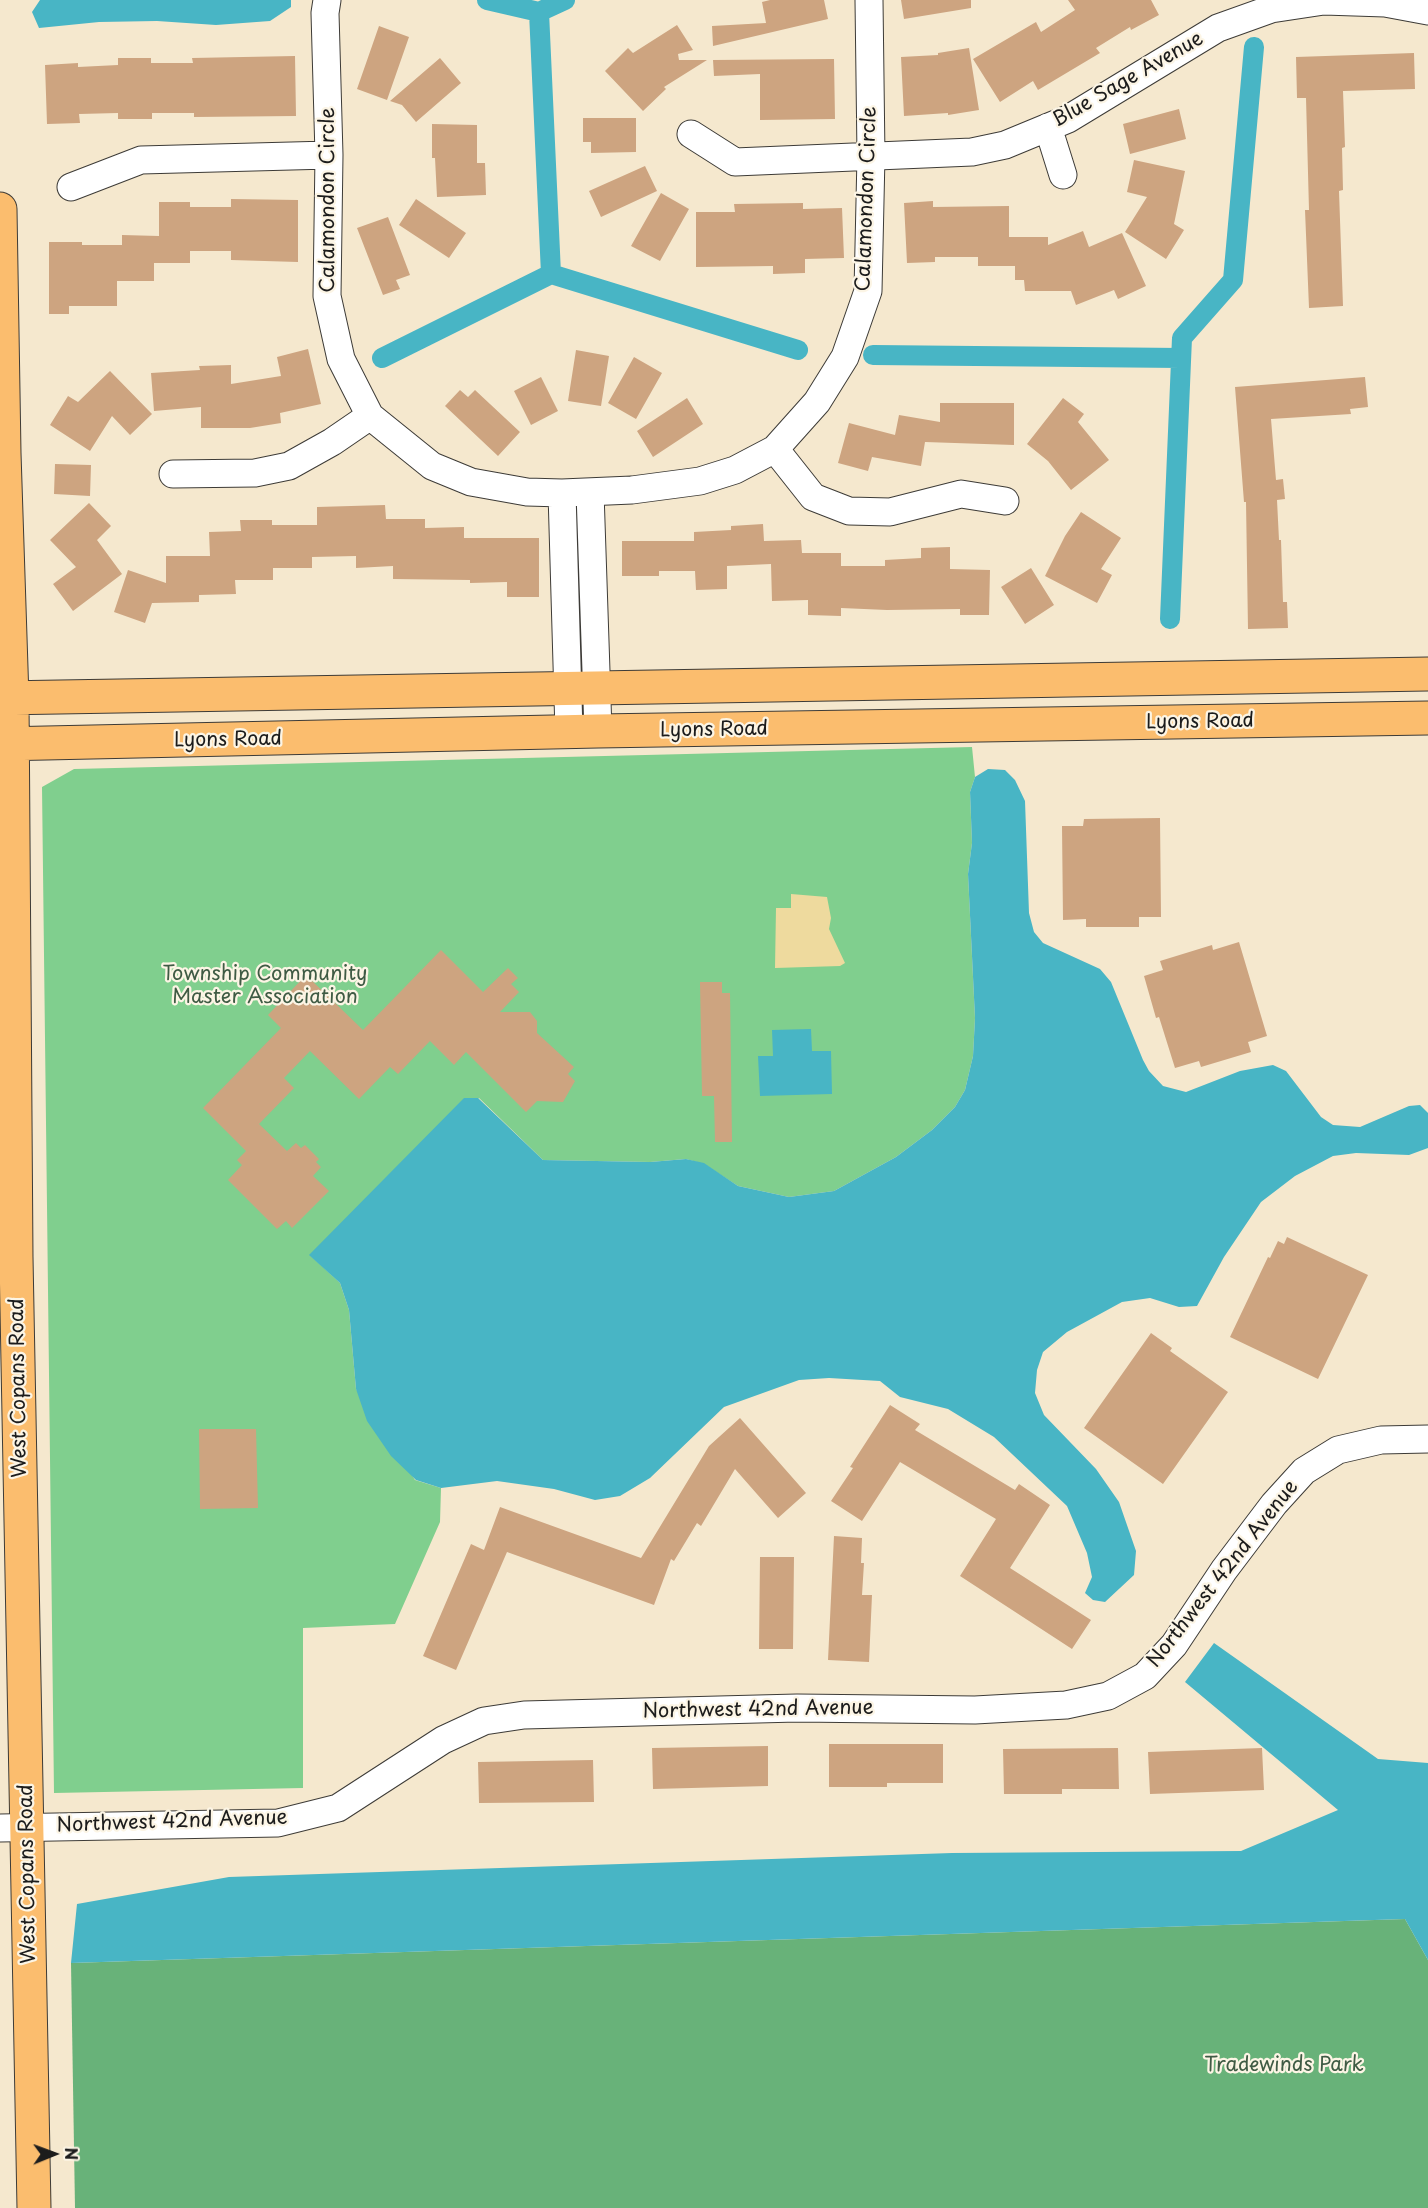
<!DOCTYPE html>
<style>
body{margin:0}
#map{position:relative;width:1428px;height:2208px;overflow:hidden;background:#f5e8ce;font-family:"Playpen Sans",sans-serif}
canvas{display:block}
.north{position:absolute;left:24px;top:2124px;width:60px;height:60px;-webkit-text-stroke:4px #fcf5e5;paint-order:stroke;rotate:89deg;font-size:16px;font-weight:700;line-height:24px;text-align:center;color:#1c1c1c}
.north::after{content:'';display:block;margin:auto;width:21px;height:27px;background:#1c1c1c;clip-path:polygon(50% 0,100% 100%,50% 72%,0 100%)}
</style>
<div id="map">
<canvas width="1428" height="2208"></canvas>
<div class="north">N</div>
</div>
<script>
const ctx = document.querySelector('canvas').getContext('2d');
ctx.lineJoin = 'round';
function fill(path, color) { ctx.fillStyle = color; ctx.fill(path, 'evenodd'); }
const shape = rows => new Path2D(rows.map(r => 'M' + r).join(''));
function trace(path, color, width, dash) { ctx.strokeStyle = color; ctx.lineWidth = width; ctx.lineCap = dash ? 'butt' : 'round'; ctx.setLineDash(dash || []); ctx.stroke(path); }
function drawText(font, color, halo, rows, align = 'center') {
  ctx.font = font + ' "Playpen Sans",sans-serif'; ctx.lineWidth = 4.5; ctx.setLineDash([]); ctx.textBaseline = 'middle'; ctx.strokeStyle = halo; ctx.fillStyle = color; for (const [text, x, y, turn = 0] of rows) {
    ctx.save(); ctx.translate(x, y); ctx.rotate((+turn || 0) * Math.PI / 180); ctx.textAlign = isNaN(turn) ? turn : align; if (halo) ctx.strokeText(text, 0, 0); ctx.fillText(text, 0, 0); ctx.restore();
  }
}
const green = shape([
 [972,747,975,777,970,792,972,843,968,874,975,1018,973,1056,965,1090,955,1107,932,1130,896,1157,834,1191,789,1197,738,1186,704,1164,686,1159,650,1162,543,1160,479,1098,310,1255,340,1283,349,1310,356,1389,415,1480,441,1488,440,1522,395,1624,303,1628,303,1788,54,1793,42,787,74,769]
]);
const forest = shape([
 [1405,1919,1428,1960,1428,2208,75,2208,71,1963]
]);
const sand = shape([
 [791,894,827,897,831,918,829,929,845,963,840,966,775,968,776,908,791,908]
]);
const water = shape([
 [40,0,291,0,291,7,270,21,216,25,157,21,99,22,39,28,32,12],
 [988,769,1005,770,1015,780,1025,801,1029,913,1034,932,1043,943,1100,969,1111,982,1143,1060,1149,1071,1163,1086,1186,1092,1240,1071,1273,1065,1286,1071,1321,1117,1333,1125,1360,1127,1409,1106,1420,1105,1428,1113,1428,1148,1409,1155,1356,1153,1333,1156,1295,1176,1261,1202,1224,1257,1197,1306,1179,1307,1150,1298,1122,1302,1067,1332,1043,1352,1037,1370,1035,1393,1044,1415,1096,1469,1119,1502,1136,1551,1134,1575,1105,1602,1093,1600,1085,1593,1092,1577,1087,1553,1067,1506,994,1437,948,1409,900,1397,880,1381,829,1378,799,1380,724,1407,650,1478,620,1496,595,1500,554,1489,497,1481,441,1488,416,1480,391,1456,367,1421,356,1389,349,1310,340,1283,309,1255,464,1098,478,1098,543,1160,650,1162,686,1159,704,1163,738,1186,789,1197,834,1191,896,1157,932,1130,955,1107,965,1090,973,1056,975,1018,968,874,972,843,970,792,975,777],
 [811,1029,812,1051,831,1051,832,1094,760,1096,758,1056,773,1056,772,1030],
 [1214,1643,1378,1759,1428,1763,1428,1960,1405,1919,71,1963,77,1904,229,1877,952,1853,1241,1851,1338,1810,1185,1682]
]);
const canal = shape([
 [487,0,539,12],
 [551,274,798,350],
 [873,355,1181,358],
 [382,358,551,274,539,12,565,0],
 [1170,619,1182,338,1233,280,1254,47]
]);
const building = shape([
 [770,0,824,0,828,19,713,46,712,26,766,23,762,2],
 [901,0,971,0,971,8,904,19],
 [1068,0,1151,0,1159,15,1131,30,1130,27,1096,48,1100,53,1038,90,1033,81,1000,102,973,59,1036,22,1041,32,1075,10],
 [677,25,693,50,678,54,679,60,707,60,664,87,666,89,643,111,605,71,628,48,633,53],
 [379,26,409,37,387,100,357,89],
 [969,48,979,110,948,115,948,113,904,116,901,57,938,55,938,53],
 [1414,53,1415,89,1343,91,1345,147,1342,148,1343,190,1339,191,1343,306,1309,308,1305,210,1309,210,1306,98,1297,98,1296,57],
 [295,56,296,116,194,117,194,113,152,113,152,119,118,119,118,113,79,114,80,123,47,124,45,65,78,63,78,67,118,65,118,58,151,58,151,63,193,63,192,58],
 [440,58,461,83,416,122,402,105,390,101],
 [834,59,835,119,760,120,760,74,714,76,713,60],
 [1179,109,1186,139,1130,154,1123,124],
 [583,118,636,118,636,152,591,153,591,142,583,142],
 [432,124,477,125,477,163,485,163,486,195,437,197,435,158,432,158],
 [1134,160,1185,171,1174,224,1184,230,1166,259,1125,232,1147,197,1127,192],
 [645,166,657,191,601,217,589,191],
 [661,193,689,209,660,261,631,246],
 [231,199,298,200,298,262,231,260,231,251,190,251,190,263,154,263,154,281,117,281,117,306,69,306,69,314,49,314,49,242,82,242,82,245,122,245,122,235,159,236,159,202,190,202,190,207,231,207],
 [416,199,466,233,449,258,399,225],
 [933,201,933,207,1009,206,1009,237,1048,237,1048,245,1083,231,1089,247,1122,233,1146,286,1118,299,1114,290,1076,305,1071,291,1025,291,1024,280,1015,280,1015,266,978,266,978,257,935,257,935,262,907,263,904,203],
 [803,203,803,209,842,208,844,258,805,259,805,273,773,274,773,266,696,267,696,212,735,212,734,204],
 [388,217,410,275,396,280,400,289,383,295,357,228],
 [308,349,321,404,280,413,281,423,250,428,201,428,201,407,154,411,151,373,200,370,199,366,231,365,231,384,281,376,277,357],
 [576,350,609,356,601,406,568,401],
 [634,357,662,373,636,419,608,403],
 [110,371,152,414,130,435,112,416,90,451,50,425,68,396,78,402],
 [541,377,558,411,531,425,514,391],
 [1365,377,1368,407,1350,409,1351,414,1271,419,1276,480,1283,479,1285,499,1277,500,1279,540,1281,540,1283,602,1287,602,1288,628,1248,629,1246,502,1244,502,1235,387],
 [460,390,468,397,475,390,520,432,498,456,445,406],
 [687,398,703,424,653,457,637,431],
 [1063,398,1084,414,1078,422,1109,460,1071,490,1048,461,1027,444],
 [940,403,1014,403,1014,445,925,442,921,466,872,457,868,471,838,463,849,423,895,435,899,415,940,422],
 [55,464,91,465,90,496,54,494],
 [89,503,111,526,97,540,122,574,73,611,53,584,76,567,50,540],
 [385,505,386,519,425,519,425,528,464,527,464,538,539,538,539,597,507,597,507,582,470,583,470,580,393,579,393,566,356,568,356,556,312,557,312,568,273,568,273,580,235,580,236,594,199,595,199,602,152,603,145,623,114,612,128,570,166,583,166,556,210,556,209,532,241,531,240,520,272,520,272,525,317,525,317,507],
 [1081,512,1121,538,1101,569,1112,575,1097,603,1045,576,1065,536],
 [763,524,764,541,801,540,802,553,841,553,841,566,885,566,885,560,921,558,921,548,950,547,950,569,990,570,989,615,960,615,960,609,887,610,841,608,841,616,808,615,808,600,772,601,771,564,727,566,727,589,696,590,695,571,659,571,659,576,622,576,622,541,694,541,694,532,731,530,731,526],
 [1031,568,1054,605,1025,624,1001,587],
 [1160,818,1161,917,1139,917,1139,927,1086,927,1086,919,1063,920,1062,826,1083,826,1084,819],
 [1239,942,1267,1036,1248,1042,1251,1052,1201,1067,1199,1061,1175,1068,1159,1017,1156,1018,1144,976,1163,970,1160,961,1212,945,1213,950],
 [441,950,483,992,508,968,518,978,511,984,519,992,500,1012,530,1012,537,1021,537,1033,574,1067,568,1074,575,1081,563,1102,537,1101,526,1112,466,1052,454,1065,430,1041,398,1074,390,1067,359,1099,310,1051,284,1078,294,1088,259,1124,287,1151,296,1143,301,1148,305,1145,319,1159,316,1162,321,1167,313,1176,329,1191,292,1228,286,1221,277,1229,228,1180,242,1165,237,1160,246,1151,203,1108,281,1028,268,1015,306,975,363,1030],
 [700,982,722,982,722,993,730,993,732,1142,715,1142,714,1096,702,1096],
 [1287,1237,1368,1275,1318,1379,1230,1337,1268,1257,1270,1258,1278,1241,1284,1244],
 [1151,1333,1172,1348,1170,1351,1228,1392,1163,1484,1084,1428],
 [890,1405,920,1424,915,1430,1015,1490,1019,1484,1050,1505,1010,1568,1091,1620,1072,1649,960,1576,996,1519,900,1462,862,1521,831,1501,853,1468,850,1467],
 [740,1418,806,1493,778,1518,735,1469,701,1526,697,1523,674,1561,671,1559,654,1605,507,1552,456,1670,423,1656,471,1544,484,1550,500,1507,641,1558,709,1446],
 [199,1429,256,1429,258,1508,200,1509],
 [834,1536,862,1538,861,1563,864,1563,862,1595,872,1595,869,1662,828,1660],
 [760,1557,794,1557,793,1649,759,1649],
 [829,1744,943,1744,943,1783,887,1783,887,1787,829,1787],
 [768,1746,768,1786,653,1789,652,1748],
 [1118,1748,1119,1789,1062,1789,1062,1794,1004,1794,1003,1749],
 [1262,1748,1264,1790,1150,1794,1148,1752],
 [593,1760,594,1802,479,1803,478,1762]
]);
const minor = shape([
 [327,0,325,13,329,155,327,296,341,359,370,416,432,466,471,482,527,492,562,493,632,490,700,481,735,470,775,449,817,402,845,357,868,291,871,156,869,0],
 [1048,127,1063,175],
 [691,134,735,162,972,152,1005,145,1068,119,1218,28,1271,9,1324,1,1385,3,1428,11],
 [71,187,141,160,329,155],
 [775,449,813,497,849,511,890,512,961,494,1005,501],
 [173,474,255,473,289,466,332,442,370,416],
 [590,492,598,731],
 [562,493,569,732],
 [0,1828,278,1823,338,1808,443,1740,484,1721,524,1715,797,1708,975,1710,1066,1705,1108,1696,1145,1676,1174,1645,1224,1570,1274,1504,1304,1471,1338,1450,1381,1440,1428,1439]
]);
const major = shape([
 [0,209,4,453,12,698,16,1257,34,2208],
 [0,698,1428,674],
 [0,744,598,731,1428,718]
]);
const streetNames = [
 ["Blue Sage Avenue",1128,80,-30],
 ["Calamondon Circle",867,199,-88],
 ["Calamondon Circle",328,200,-90],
 ["Lyons Road",1200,722,-1],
 ["Lyons Road",714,730,-1],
 ["Lyons Road",228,740,-1],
 ["West Copans Road",19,1388,-91],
 ["Northwest 42nd Avenue",1223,1574,-52],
 ["Northwest 42nd Avenue",758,1710,-1],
 ["Northwest 42nd Avenue",172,1822,-2],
 ["West Copans Road",28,1874,-91]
];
const parkNames = [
 ["Township Community",265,974],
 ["Master Association",265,997],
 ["Tradewinds Park",1284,2065]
];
fill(green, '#80cf8e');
fill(forest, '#68b279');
fill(sand, '#eeda9e');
fill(water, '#48b5c5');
trace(canal, '#48b5c5', 20);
fill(building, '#cda480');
trace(minor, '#3d3b37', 29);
trace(major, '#3d3b37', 35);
trace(minor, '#fff', 27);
trace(major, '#fbbd6e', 33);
drawText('20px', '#1c1c1c', '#fcf5e5', streetNames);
drawText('20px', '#3f5b44', '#fcf5e5', parkNames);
</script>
